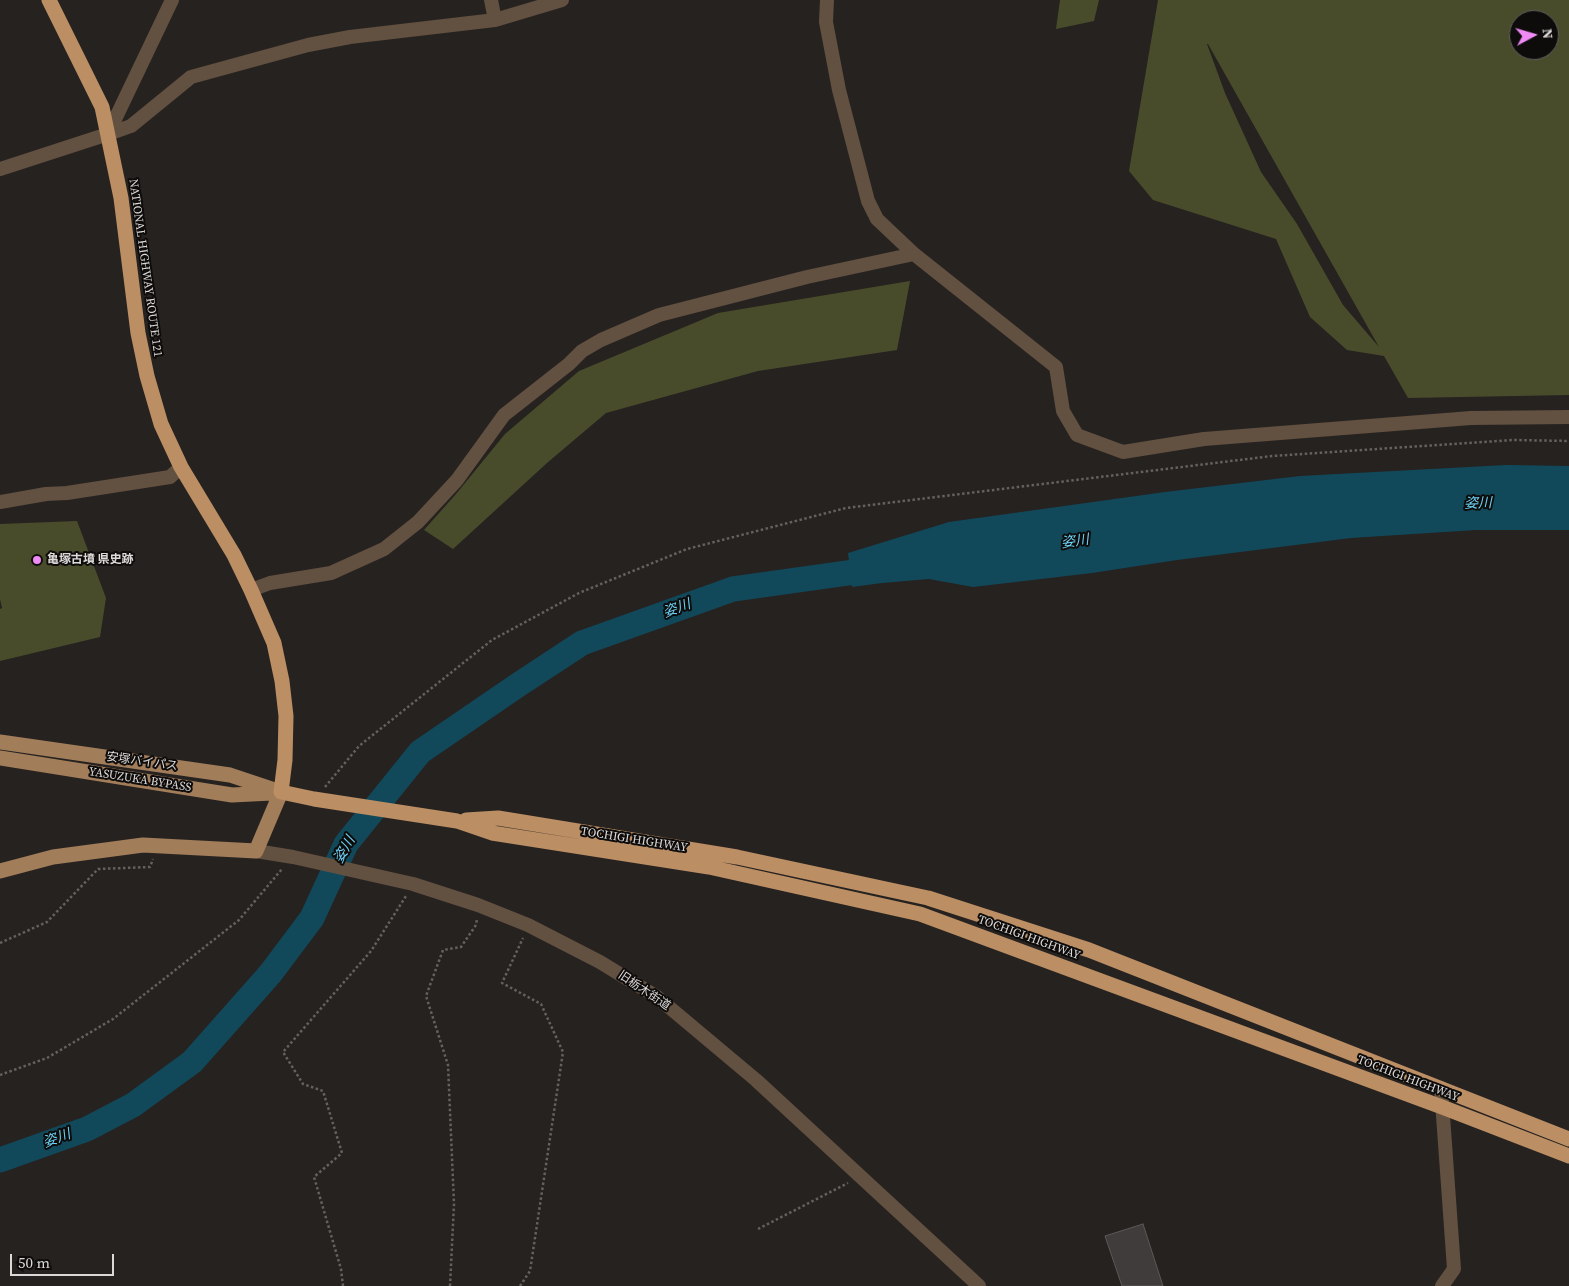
<!DOCTYPE html>
<meta charset="utf-8">
<style>
body{margin:0}
#map{position:relative;width:1569px;height:1286px;overflow:hidden;background:#262220;font-family:"Source Serif 4",serif}
canvas{display:block}
.north{position:absolute;left:1509px;top:10px;width:50px;height:50px;box-sizing:border-box;background:#0e0c0b;border:1px solid #605e5d;border-radius:50%;rotate:84deg;font-size:14px;font-weight:700;line-height:20px;text-align:center;color:#dcd9d8}
.north::after{content:'';display:block;margin:auto;width:18px;height:22px;background:#f08bf6;clip-path:polygon(50% 0,100% 100%,50% 72%,0 100%)}
.scale{position:absolute;left:10px;top:1254px;width:104px;height:22px;box-sizing:border-box;border:2px solid #dcd9d8;border-top:0;padding-left:6px;font-size:15px;line-height:18px;white-space:nowrap;color:#dcd9d8;-webkit-text-stroke:4px #0e0c0b;paint-order:stroke}
</style>
<div id="map">
<canvas width="1569" height="1286"></canvas>
<div class="north">N</div>
<div class="scale">50 m</div>
</div>
<script>
const ctx = document.querySelector('canvas').getContext('2d');
ctx.lineJoin = 'round';
function fill(path, color) { ctx.fillStyle = color; ctx.fill(path, 'evenodd'); }
const shape = rows => new Path2D(rows.map(r => 'M' + r).join(''));
function trace(path, color, width, dash) { ctx.strokeStyle = color; ctx.lineWidth = width; ctx.lineCap = dash ? 'butt' : 'round'; ctx.setLineDash(dash || []); ctx.stroke(path); }
function drawText(font, color, halo, rows, align = 'center') {
  ctx.font = font + ' "Source Serif 4","Noto Sans JP",serif'; ctx.lineWidth = 4; ctx.setLineDash([]); ctx.textBaseline = 'middle'; ctx.strokeStyle = halo; ctx.fillStyle = color; for (const [text, x, y, turn = 0] of rows) {
    ctx.save(); ctx.translate(x, y); ctx.rotate((+turn || 0) * Math.PI / 180); ctx.textAlign = isNaN(turn) ? turn : align; if (halo) ctx.strokeText(text, 0, 0); ctx.fillText(text, 0, 0); ctx.restore();
  }
}
const green = shape([
 [1060,0,1099,0,1094,21,1056,29],
 [1158,0,1569,0,1569,395,1408,398,1384,356,1347,350,1310,317,1276,239,1153,200,1129,171],
 [1519,20,1549,20,1549,50,1519,50],
 [1207,44,1208,44,1379,347,1343,305,1297,224,1261,172,1225,93],
 [910,281,897,350,758,371,606,413,547,463,453,549,424,530,456,494,505,434,579,371,718,313],
 [77,521,106,598,100,637,0,661,0,609,2,608,0,599,0,524]
]);
const water = shape([
 [1506,465,1569,466,1569,530,1476,530,1351,538,1177,560,1092,573,973,587,929,579,882,583,852,587,848,553,949,522,1165,492,1300,476]
]);
const river = shape([
 [0,1160,87,1129,133,1105,192,1062,270,974,312,918,346,844,420,752,518,685,582,643,733,589,883,568]
]);
const building = shape([
 [1143,1224,1163,1286,1122,1286,1105,1236,1143,1224]
]);
const path = shape([
 [325,787,359,746,492,640,579,593,687,549,846,508,1272,456,1513,440,1569,441],
 [0,943,47,922,98,869,150,867,153,859],
 [0,1075,47,1058,113,1019,239,920,282,869],
 [758,1229,848,1183],
 [343,1286,341,1269,314,1177,342,1153,323,1091,303,1084,283,1052,371,951,406,896],
 [450,1286,454,1204,448,1065,426,996,443,950,461,947,476,925,477,919],
 [520,1286,530,1271,563,1052,541,1004,502,983,523,938]
]);
const minor = shape([
 [491,0,495,20],
 [827,0,826,22,839,90,868,201,877,219,914,254,1056,367,1063,411,1077,435,1123,452,1204,439,1471,418,1569,417],
 [108,134,172,0],
 [0,169,108,134,131,126,191,77,308,45,350,37,495,20,562,0],
 [0,502,46,494,67,493,170,477,181,467],
 [251,590,270,583,331,573,384,549,418,522,457,480,504,415,569,364,582,351,601,340,659,315,807,277,914,254],
 [256,851,293,857,413,884,478,905,528,925,600,962,657,997,756,1080,979,1286],
 [1441,1088,1454,1269,1442,1286]
]);
const major = shape([
 [0,742,230,775,281,792],
 [0,758,232,795,272,793],
 [0,871,53,857,143,845,256,851,281,792]
]);
const highway = shape([
 [49,0,102,107,121,198,138,333,147,376,161,424,181,467,234,555,251,590,274,643,282,681,286,716,285,760,281,792,314,799,457,821,492,833,709,867,920,914,1442,1107,1569,1156],
 [466,820,498,818,737,857,928,898,1089,950,1569,1139]
]);
const markers = [
 [37,560,5,"#f08bf6"]
];
const streetNames = [
 ["NATIONAL HIGHWAY ROUTE 121",145,268,82],
 ["安塚バイパス",142,762,8],
 ["YASUZUKA BYPASS",140,780,9],
 ["TOCHIGI HIGHWAY",634,840,9],
 ["TOCHIGI HIGHWAY",1029,938,20],
 ["旧栃木街道",644,991,34],
 ["TOCHIGI HIGHWAY",1408,1079,21]
];
const poiNames = [
 ["亀塚古墳 県史跡",47,560]
];
const waterNames = [
 ["姿川",1478,504,-2],
 ["姿川",1075,542,-8],
 ["姿川",677,609,-20],
 ["姿川",345,850,-60],
 ["姿川",57,1139,-20]
];
fill(green, '#494c2b');
fill(water, '#11495b');
trace(river, '#11495b', 25);
fill(building, '#413c3c');
trace(building, '#5e5858', 1);
trace(path, '#64615f', 2.5, [2.5, 2.5]);
trace(minor, '#625040', 14);
trace(major, '#a27d5a', 15);
trace(highway, '#bb8e64', 15);
for (const [x, y, r, color] of markers) { const dot = new Path2D(); dot.arc(x, y, r, 0, 2 * Math.PI); ctx.fillStyle = color; ctx.fill(dot); trace(dot, '#0e0c0b', 2); }
drawText('12px', '#dcd9d8', '#0e0c0b', streetNames);
drawText('bold 12px', '#dcd9d8', '#0e0c0b', poiNames, 'left');
drawText('italic 14px', '#6cd3f8', '#0e0c0b', waterNames);
</script>
